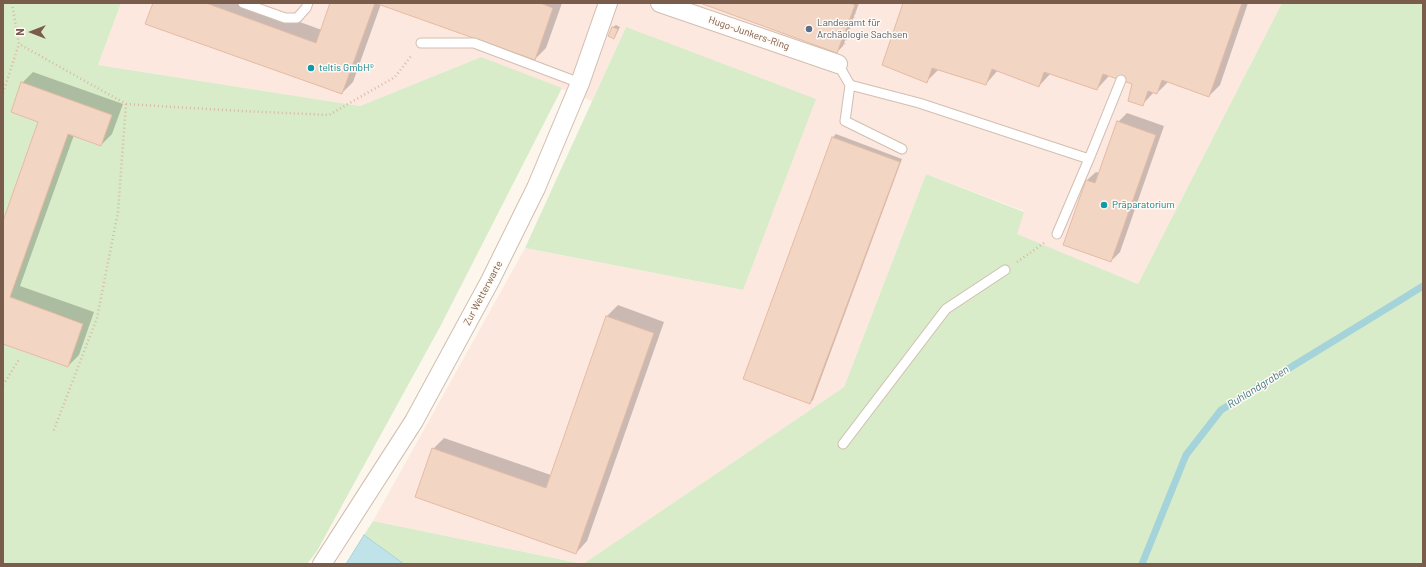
<!DOCTYPE html>
<meta charset="utf-8">
<style>
body{margin:0}
#map{position:relative;width:1426px;height:567px;overflow:hidden;background:#fdf6ec;font-family:Barlow,sans-serif}
canvas{display:block}
.frame{position:absolute;inset:0;border:4px solid #7a5c4d;pointer-events:none}
.north{position:absolute;left:12px;top:12px;width:40px;height:40px;-webkit-text-stroke:3px #fffaf3;paint-order:stroke;rotate:270deg;font-size:11px;font-weight:700;line-height:16px;text-align:center;color:#7a5c4d}
.north::after{content:'';display:block;margin:auto;width:14px;height:18px;background:#7a5c4d;clip-path:polygon(50% 0,100% 100%,50% 72%,0 100%)}
</style>
<div id="map">
<canvas width="1426" height="567"></canvas>
<div class="frame"></div>
<div class="north">N</div>
</div>
<script>
const ctx = document.querySelector('canvas').getContext('2d');
ctx.lineJoin = 'round';
function fill(path, color) { ctx.fillStyle = color; ctx.fill(path, 'evenodd'); }
const shape = rows => new Path2D(rows.map(r => 'M' + r).join(''));
function trace(path, color, width, dash) { ctx.strokeStyle = color; ctx.lineWidth = width; ctx.lineCap = dash ? 'butt' : 'round'; ctx.setLineDash(dash || []); ctx.stroke(path); }
function drawText(font, color, halo, rows, align = 'center') {
  ctx.font = font + ' Barlow,sans-serif'; ctx.lineWidth = 3; ctx.setLineDash([]); ctx.textBaseline = 'middle'; ctx.strokeStyle = halo; ctx.fillStyle = color; for (const [text, x, y, turn = 0] of rows) {
    ctx.save(); ctx.translate(x, y); ctx.rotate((+turn || 0) * Math.PI / 180); ctx.textAlign = isNaN(turn) ? turn : align; if (halo) ctx.strokeText(text, 0, 0); ctx.fillText(text, 0, 0); ctx.restore();
  }
}
const commercial = shape([
 [121,3,1282,3,1138,284,1016,234,1024,211,926,174,844,387,583,564,373,521,525,248,743,290,626,27,592,101,481,57,360,106,98,65]
]);
const green = shape([
 [3,3,121,3,98,65,360,106,481,57,562,88,441,325,317,551,307,564,3,564],
 [1282,3,1423,3,1423,564,404,564,364,535,373,521,583,564,844,387,926,174,1024,212,1017,234,1138,284],
 [626,27,816,99,743,290,525,248]
]);
const water = shape([
 [364,535,404,564,346,564,364,535]
]);
const shadow = shape([
 [154,3,247,3,322,30,331,3,562,3,546,48,535,59,381,4,353,82,342,93],
 [703,3,859,3,843,46,837,52],
 [904,3,1248,3,1220,85,1209,96,1168,82,1157,93,1154,92,1142,105,1134,84,1109,75,1108,77,1097,89,1051,73,1039,86,998,70,986,84,939,69,927,81],
 [616,25,620,27,616,35,614,38,613,27],
 [33,72,123,104,112,134,101,145,74,135,20,286,94,312,79,355,68,366,3,343,3,224,40,121,22,83],
 [1127,113,1164,126,1120,252,1111,261,1064,245,1087,180,1096,172,1100,173,1118,122],
 [836,134,902,159,813,400,810,403,744,378,833,137],
 [618,305,664,322,587,541,576,553,433,449,444,438,551,475,607,316]
]);
const stream = shape([
 [1142,564,1186,455,1221,410,1407,296,1423,286]
]);
const building = shape([
 [153,3,206,3,316,43,330,3,375,3,342,94,145,24,153,3],
 [375,3,540,3,553,8,535,60,375,3],
 [700,3,850,3,855,5,837,53,700,3],
 [903,3,1242,3,1209,97,1162,80,1157,94,1148,91,1143,106,1128,101,1132,84,1103,74,1097,90,1044,72,1039,87,992,69,986,85,932,68,927,83,882,65,903,3],
 [612,27,618,29,614,39,608,36,612,27],
 [21,82,112,115,101,146,68,134,10,297,83,324,68,367,3,344,3,221,38,122,11,112,21,82],
 [1117,121,1156,135,1111,262,1063,245,1086,180,1095,183,1117,121],
 [832,137,900,162,810,404,743,379,832,137],
 [606,316,654,333,576,554,415,497,432,448,546,488,606,316]
]);
const path = shape([
 [12,3,19,44,126,104,118,212,97,318,53,432],
 [844,44,858,3],
 [3,93,19,44],
 [126,104,241,111,329,115,395,77,412,55],
 [1017,262,1044,243],
 [3,385,20,358]
]);
const service = shape([
 [243,3,285,18,297,18,306,8,308,3],
 [421,43,474,43,580,83],
 [838,64,850,85,919,103,1089,159],
 [850,85,845,121,902,149],
 [1057,234,1089,159,1121,80],
 [843,444,946,309,1005,270]
]);
const minor = shape([
 [660,3,838,64],
 [322,564,414,421,490,281,536,188,580,83,608,3]
]);
const markers = [
 [809,29,4,"#5c6f8a"],
 [311,68,4,"#0f9aa8"],
 [1104,205,4,"#0f9aa8"]
];
const serviceNames = [
 ["Landesamt für",817,23],
 ["Archäologie Sachsen",817,35]
];
const streetNames = [
 ["Hugo-Junkers-Ring",749,33,19],
 ["Zur Wetterwarte",483,293,-62]
];
const cultureNames = [
 ["teltis GmbH®",319,68],
 ["Präparatorium",1112,205]
];
const waterNames = [
 ["Ruhlandgraben",1258,387,-32]
];
fill(commercial, '#fde8e0');
fill(green, '#d8ecc9');
fill(water, '#bfe3e8');
trace(water, '#a5d3da', 1);
fill(shadow, '#0003');
trace(stream, '#a5d3da', 7);
fill(building, '#f3d5c3');
trace(building, '#e6bba3', 1);
trace(service, '#d1beb0', 11);
trace(minor, '#d1beb0', 20);
trace(path, '#d9b8a5', 2.5, [1, 3]);
trace(service, '#fff', 9);
trace(minor, '#fff', 18);
for (const [x, y, r, color] of markers) { const dot = new Path2D(); dot.arc(x, y, r, 0, 2 * Math.PI); ctx.fillStyle = color; ctx.fill(dot); trace(dot, '#fffaf3', 1.5); }
drawText('10px', '#4e5e75', '#fffaf3', serviceNames, 'left');
drawText('10px', '#7a5c4d', '#fffaf3', streetNames);
drawText('10px', '#0d838f', '#fffaf3', cultureNames, 'left');
drawText('italic 11px', '#437c86', '#fffaf3', waterNames);
</script>
